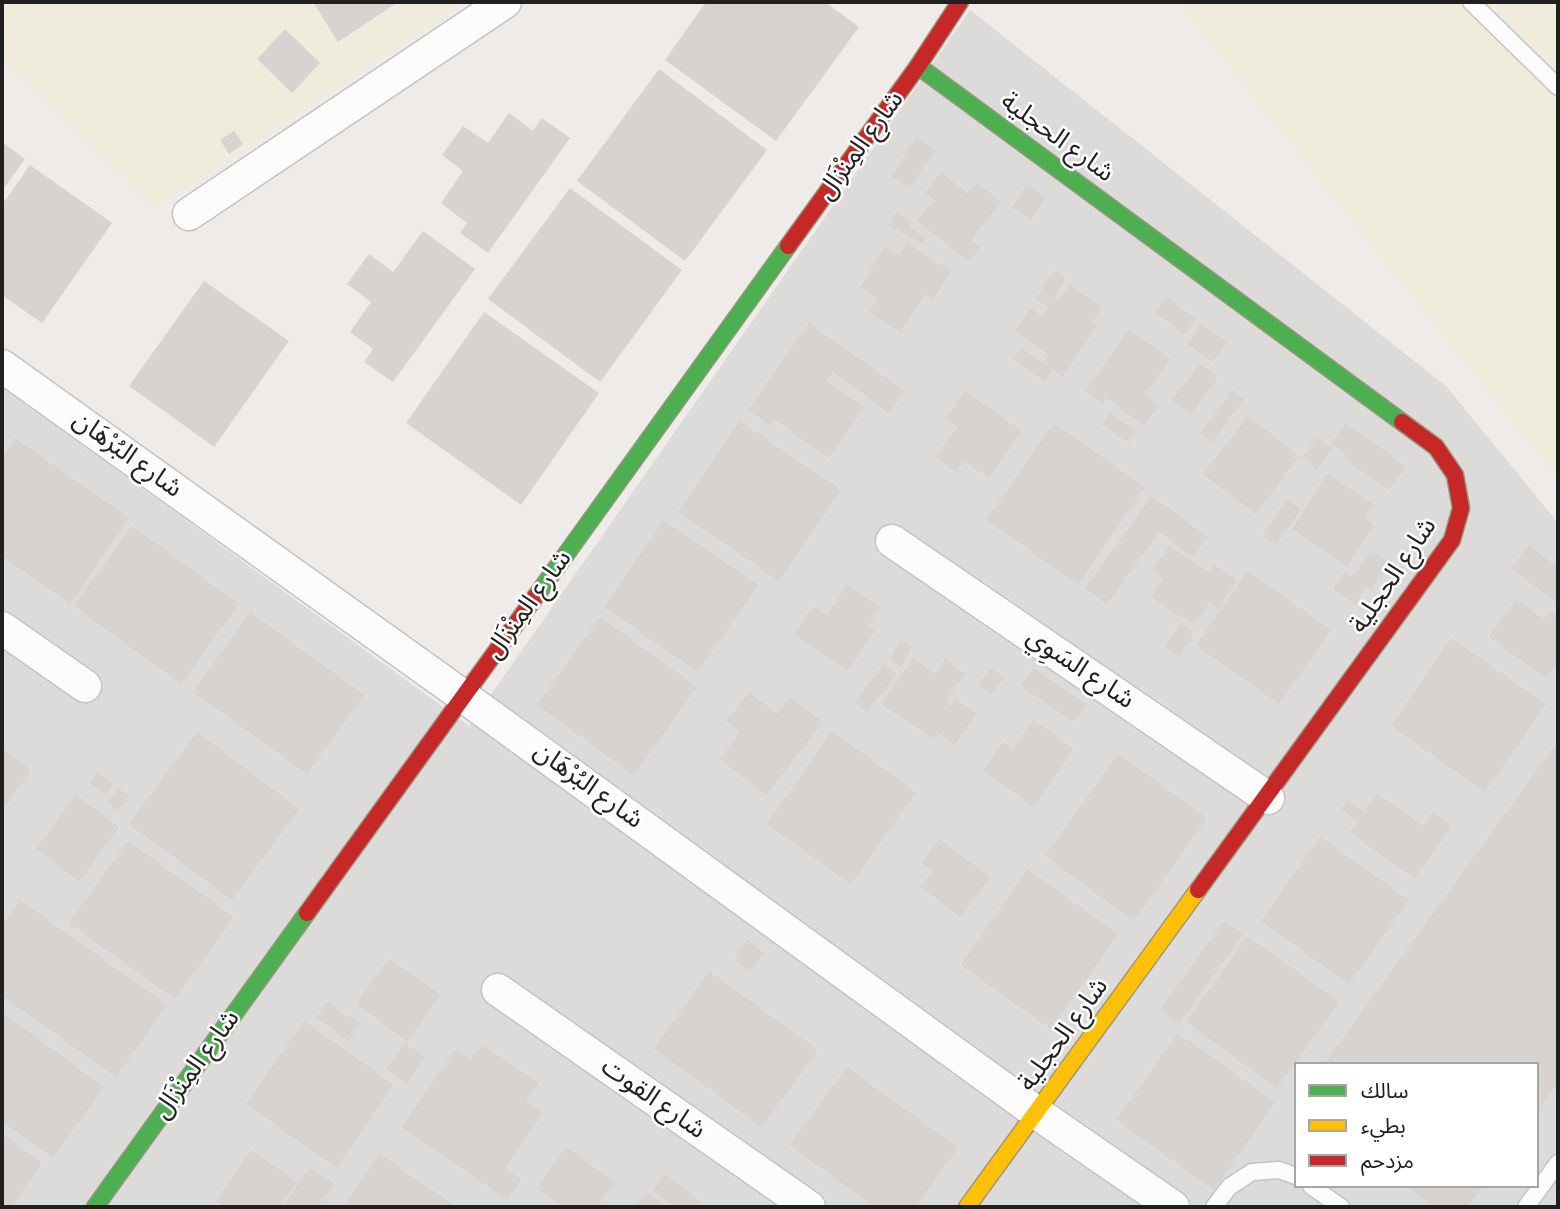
<!DOCTYPE html>
<meta charset="utf-8">
<style>
body{margin:0}
#map{position:relative;width:1560px;height:1209px;overflow:hidden;background:#eeebe9;font-family:Signika,"Noto Sans Arabic",sans-serif}
canvas{display:block}
.frame{position:absolute;inset:0;border:4px solid #202020;pointer-events:none}
.legend{position:absolute;left:1294px;top:1062px;width:245px;height:126px;box-sizing:border-box;background:#fff;border:2px solid #a6a6a6;margin:0;padding:9px 12px;list-style:none;font-size:21px;color:#202020}
.legend li{display:flex;align-items:center;gap:14px;height:35px}
.legend b{width:35px;border:2px solid #a6a6a6}
</style>
<div id="map">
<canvas width="1560" height="1209"></canvas>
<div class="frame"></div>
<ul class="legend">
<li><b style="height:9px;background:#4caf50"></b>سالك</li>
<li><b style="height:9px;background:#ffc107"></b>بطيء</li>
<li><b style="height:9px;background:#c62828"></b>مزدحم</li>
</ul>
</div>
<script>
const ctx = document.querySelector('canvas').getContext('2d');
ctx.lineJoin = 'round';
function fill(path, color) { ctx.fillStyle = color; ctx.fill(path, 'evenodd'); }
const shape = rows => new Path2D(rows.map(r => 'M' + r).join(''));
function trace(path, color, width, dash) { ctx.strokeStyle = color; ctx.lineWidth = width; ctx.lineCap = dash ? 'butt' : 'round'; ctx.setLineDash(dash || []); ctx.stroke(path); }
function drawText(font, color, halo, rows, align = 'center') {
  ctx.font = font + ' Signika,"Noto Sans Arabic",sans-serif'; ctx.lineWidth = 5; ctx.setLineDash([]); ctx.textBaseline = 'middle'; ctx.strokeStyle = halo; ctx.fillStyle = color; for (const [text, x, y, turn = 0] of rows) {
    ctx.save(); ctx.translate(x, y); ctx.rotate((+turn || 0) * Math.PI / 180); ctx.textAlign = isNaN(turn) ? turn : align; if (halo) ctx.strokeText(text, 0, 0); ctx.fillText(text, 0, 0); ctx.restore();
  }
}
const residential = shape([
 [970,10,1446,386,1558,523,1558,1207,2,1207,2,386,469,726],
 [1296,1064,1537,1064,1537,1186,1296,1186]
]);
const farmland = shape([
 [2,2,465,2,154,209,2,58],
 [1178,2,1558,2,1558,479]
]);
const building = shape([
 [313,2,398,2,338,42],
 [706,2,825,2,859,27,776,141,665,60],
 [285,29,320,63,292,93,257,59],
 [659,69,767,150,685,261,577,181],
 [509,113,533,131,542,118,570,138,488,253,460,233,467,223,441,203,463,171,442,155,463,126,488,143],
 [234,131,243,144,229,154,220,140],
 [916,138,935,150,910,188,891,176],
 [2,142,25,159,2,191],
 [30,165,112,223,42,323,2,295,2,205],
 [941,172,968,194,977,183,1001,202,971,240,980,247,969,262,917,221,934,200,925,193],
 [1026,185,1046,197,1031,220,1012,207],
 [570,188,682,270,600,382,488,299],
 [896,212,912,221,909,227,925,237,922,244,889,225],
 [423,231,475,269,393,382,364,362,373,349,350,332,371,302,347,284,369,254,393,272],
 [907,243,951,271,933,300,925,294,900,332,869,312,878,298,860,287,885,247,899,255],
 [1054,270,1066,278,1048,307,1036,299],
 [204,281,289,341,214,447,129,386],
 [1070,285,1102,308,1092,322,1097,326,1063,377,1053,370,1045,382,1013,360,1021,348,1043,363,1049,355,1015,331,1031,308,1042,317,1055,297,1059,300],
 [1166,297,1196,318,1185,334,1155,313],
 [484,312,599,393,521,505,406,423],
 [809,323,905,391,889,413,833,372,827,381,864,408,829,458,774,419,770,426,748,410],
 [1201,324,1227,342,1212,362,1187,344],
 [1129,329,1170,359,1144,395,1159,406,1144,425,1106,398,1103,404,1085,392],
 [1200,364,1218,378,1190,415,1172,400],
 [1232,390,1244,399,1211,443,1200,434],
 [965,391,1022,431,989,478,964,461,956,472,935,457,957,427,945,419],
 [1110,413,1136,432,1129,443,1102,425],
 [1248,416,1299,456,1256,514,1203,474],
 [740,421,841,490,779,581,678,512],
 [1054,423,1145,487,1078,584,986,520],
 [1345,423,1406,466,1389,490,1344,458,1346,454,1331,444],
 [1317,437,1332,449,1317,469,1303,457],
 [15,438,129,518,70,604,2,556,2,458],
 [1327,474,1373,504,1364,518,1374,525,1347,566,1292,529],
 [1152,496,1208,537,1193,557,1159,532,1107,604,1085,588],
 [1287,499,1301,510,1276,545,1262,535],
 [664,520,758,585,698,672,604,607],
 [132,526,239,604,181,684,74,606],
 [1529,545,1558,568,1558,604,1511,568],
 [1169,546,1209,572,1214,564,1237,580,1218,609,1209,603,1194,625,1151,597,1164,578,1153,570],
 [1371,551,1389,563,1371,589,1367,586,1355,604,1333,589,1345,572,1353,577],
 [1248,571,1331,630,1279,704,1196,645],
 [847,585,880,608,868,626,875,631,848,671,794,634,813,606,827,615],
 [1516,599,1544,619,1550,611,1558,617,1558,661,1546,678,1489,637],
 [250,612,364,695,307,774,193,692],
 [600,617,697,687,634,775,537,705],
 [1180,623,1194,633,1180,657,1165,647],
 [1451,638,1546,704,1485,792,1391,726],
 [901,639,913,645,901,667,889,660],
 [913,658,935,674,945,659,965,673,945,702,951,706,956,699,976,713,955,745,938,733,934,740,882,704],
 [884,664,897,674,867,712,855,702],
 [991,668,1004,678,991,695,978,685],
 [1033,668,1086,704,1074,722,1021,686],
 [749,692,777,714,790,697,823,722,766,795,720,759,740,732,726,721],
 [1033,720,1074,749,1034,807,983,771,1003,742,1013,748],
 [832,731,916,792,851,884,767,824],
 [197,732,299,809,232,900,129,824],
 [1558,741,1558,1082,1537,1111,1537,1064,1324,1064],
 [2,749,31,770,5,807,2,804],
 [1118,754,1207,818,1134,921,1045,856],
 [97,773,113,784,106,795,90,783],
 [119,788,129,797,117,811,108,802],
 [1378,793,1423,826,1433,812,1452,826,1414,879,1350,832,1358,822,1341,809,1348,800,1364,812],
 [76,795,119,827,79,881,36,849],
 [1320,837,1409,900,1349,984,1261,921],
 [939,839,990,877,961,917,920,887,933,871,922,863],
 [128,841,234,917,175,999,69,923],
 [1027,869,1118,934,1051,1029,961,965],
 [20,900,167,1005,116,1077,2,996,2,926],
 [1224,921,1243,934,1179,1024,1160,1010],
 [1248,936,1339,1002,1277,1088,1186,1022],
 [747,940,764,952,750,971,734,959],
 [389,958,441,995,407,1041,356,1004],
 [709,971,818,1050,762,1127,654,1049],
 [327,1002,360,1024,349,1041,316,1018],
 [2,1012,104,1087,53,1158,2,1121],
 [304,1021,394,1085,336,1168,246,1104],
 [1178,1033,1275,1102,1214,1190,1116,1120],
 [405,1043,425,1057,407,1083,387,1069],
 [482,1044,539,1083,526,1101,543,1113,505,1168,522,1180,507,1200,402,1127,455,1050,471,1060],
 [847,1067,958,1148,915,1207,874,1207,790,1145],
 [2,1134,42,1163,11,1207,2,1207],
 [566,1147,615,1182,597,1207,563,1207,537,1188],
 [251,1150,297,1182,279,1207,225,1207,216,1201],
 [380,1154,456,1207,343,1207],
 [310,1167,334,1184,317,1207,282,1207],
 [665,1174,701,1201,696,1207,675,1207,653,1191],
 [1406,1186,1483,1186,1467,1207,1434,1207],
 [646,1192,667,1207,635,1207]
]);
const lane = shape([
 [1471,2,1558,87],
 [1311,1186,1341,1207],
 [1214,1207,1229,1187,1252,1172,1279,1170,1296,1176],
 [1526,1207,1558,1163]
]);
const street = shape([
 [189,214,505,2],
 [2,366,463,696,1037,1113,1173,1207],
 [892,541,1268,798],
 [2,628,85,686],
 [498,990,809,1207]
]);
const fast = shape([
 [918,66,1402,422],
 [536,596,788,246],
 [95,1207,307,913]
]);
const slow = shape([
 [967,1207,1198,890]
]);
const jam = shape([
 [788,246,918,66,960,2],
 [1198,890,1452,540,1461,508,1455,475,1436,447,1402,422],
 [307,913,536,596]
]);
const streetNames = [
 ["شارع الحجلية",1057,138,36],
 ["شارع المِنْزَال",861,146,-54],
 ["شارع البُرْهَان",127,455,36],
 ["شارع الحجلية",1394,576,-56],
 ["شارع المِنْزَال",529,605,-54],
 ["شارع السَوِي",1080,669,34],
 ["شارع البُرْهَان",588,786,36],
 ["شارع الحجلية",1064,1035,-54],
 ["شارع المِنْزَال",197,1065,-54],
 ["شارع القوت",653,1099,35]
];
fill(residential, '#dddbda');
fill(farmland, '#efecdc');
fill(building, '#d7d3d1');
trace(lane, '#c5c4c3', 19);
trace(street, '#c5c4c3', 35);
trace(fast, '#99977f', 19);
trace(slow, '#99977f', 19);
trace(jam, '#99977f', 19);
trace(lane, '#fcfcfc', 16);
trace(street, '#fcfcfc', 32);
trace(fast, '#4caf50', 16);
trace(slow, '#ffc107', 16);
trace(jam, '#c62828', 16);
drawText('26px', '#202020', '#fff', streetNames);
</script>
